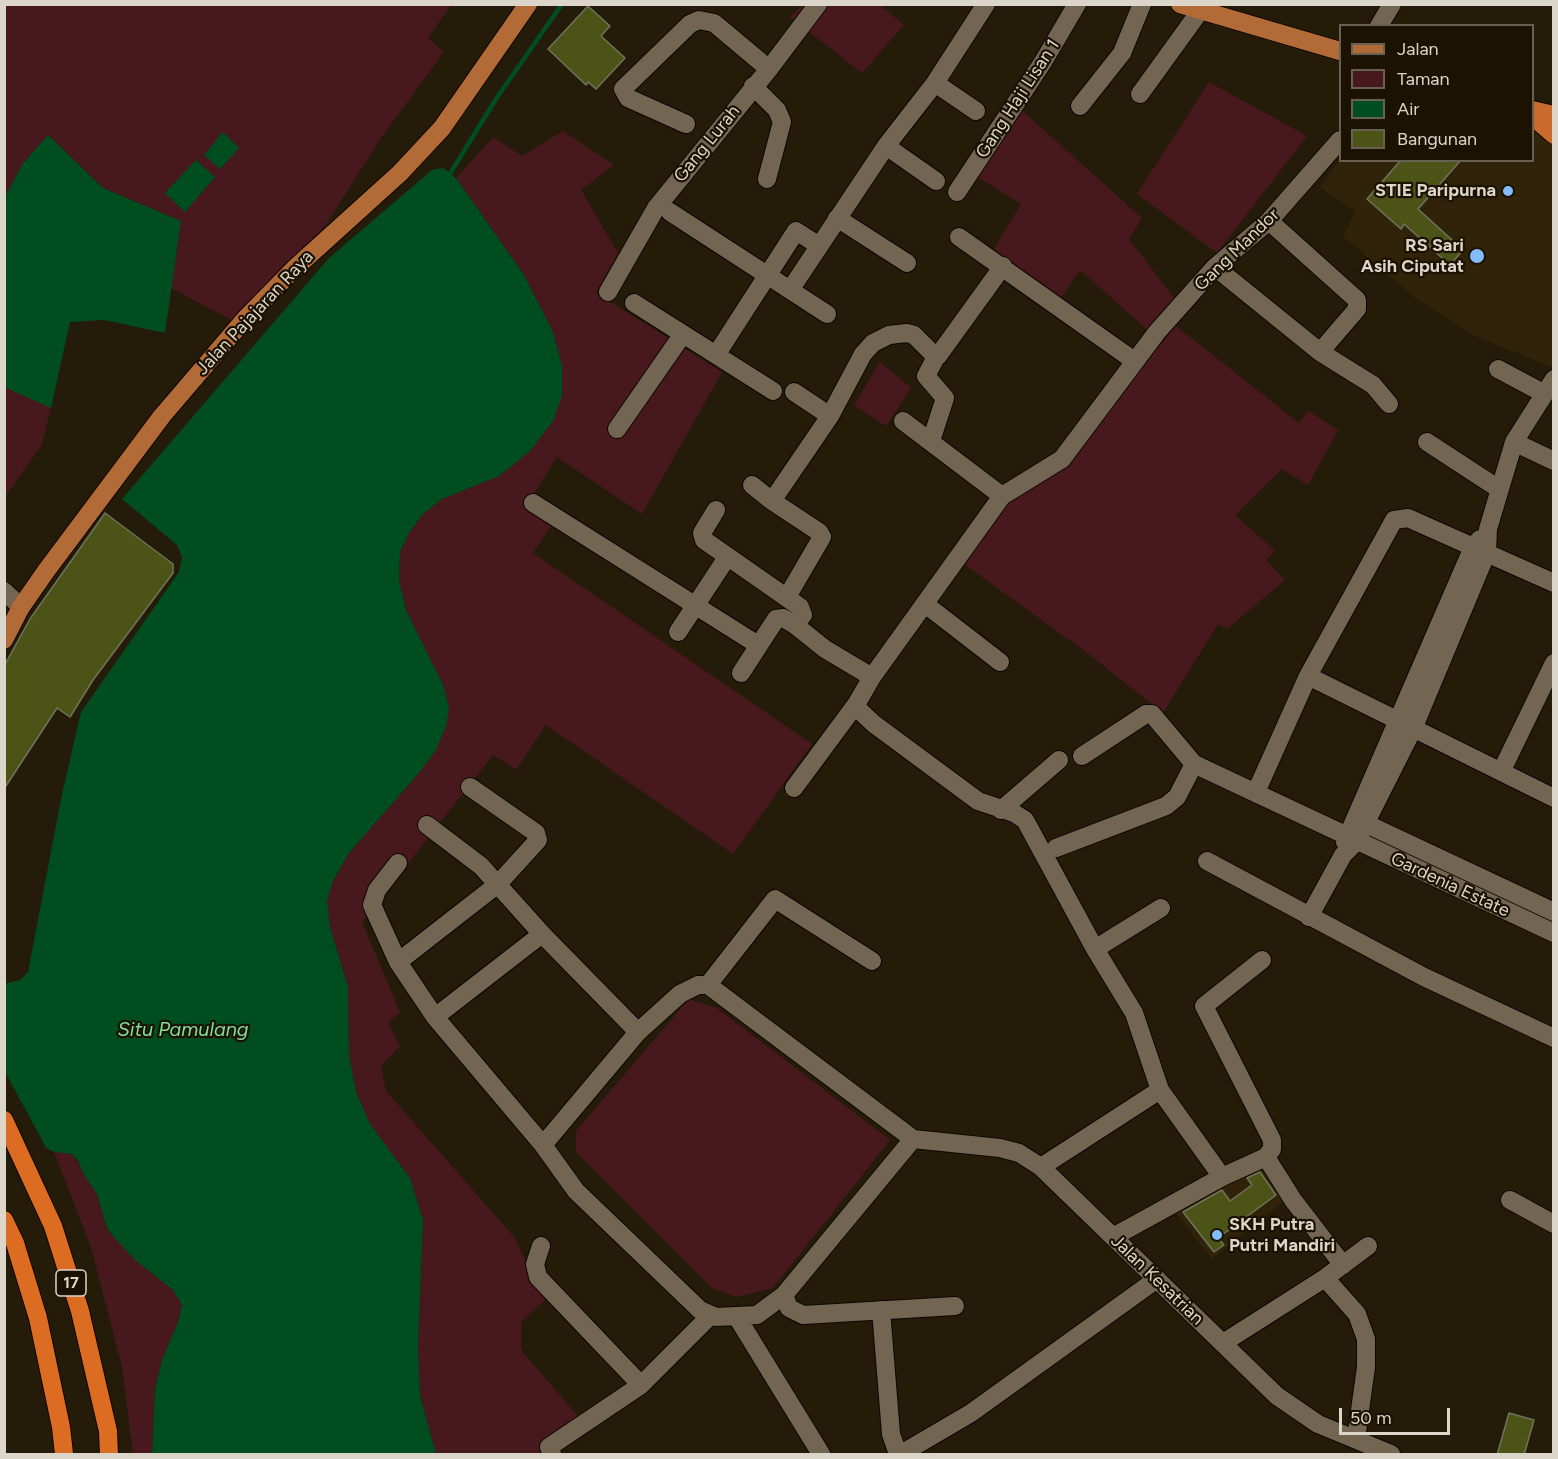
<!DOCTYPE html>
<style>
body{margin:0}
#map{position:relative;width:1558px;height:1459px;overflow:hidden;background:#251b09;font-family:Figtree,sans-serif}
canvas{display:block}
.frame{position:absolute;inset:0;border:6px solid #dcd6ca;pointer-events:none}
.legend{position:absolute;left:1339px;top:24px;width:195px;height:138px;box-sizing:border-box;background:#1b1202;border:2px solid #686052;margin:0;padding:8px 10px;list-style:none;font-size:18px;color:#dcd6ca}
.legend li{display:flex;align-items:center;gap:12px;height:30px}
.legend b{width:30px;border:2px solid #686052}
.scale{position:absolute;left:1339px;top:1408px;width:111px;height:27px;box-sizing:border-box;border:3px solid #dcd6ca;border-top:0;padding-left:8px;font-size:18px;line-height:21px;white-space:nowrap;color:#dcd6ca;-webkit-text-stroke:4px #1b1202;paint-order:stroke}
</style>
<div id="map">
<canvas width="1558" height="1459"></canvas>
<div class="frame"></div>
<ul class="legend">
<li><b style="height:8px;background:#b26a36"></b>Jalan</li>
<li><b style="height:16px;background:#48181f"></b>Taman</li>
<li><b style="height:16px;background:#004e20"></b>Air</li>
<li><b style="height:16px;background:#4c5317"></b>Bangunan</li>
</ul>
<div class="scale">50 m</div>
</div>
<script>
const ctx = document.querySelector('canvas').getContext('2d');
ctx.lineJoin = 'round';
function fill(path, color) { ctx.fillStyle = color; ctx.fill(path, 'evenodd'); }
const shape = rows => new Path2D(rows.map(r => 'M' + r).join(''));
function trace(path, color, width, dash) { ctx.strokeStyle = color; ctx.lineWidth = width; ctx.lineCap = dash ? 'butt' : 'round'; ctx.setLineDash(dash || []); ctx.stroke(path); }
function drawText(font, color, halo, rows, align = 'center') {
  ctx.font = font + ' Figtree,sans-serif'; ctx.lineWidth = 4.5; ctx.setLineDash([]); ctx.textBaseline = 'middle'; ctx.strokeStyle = halo; ctx.fillStyle = color; for (const [text, x, y, turn = 0] of rows) {
    ctx.save(); ctx.translate(x, y); ctx.rotate((+turn || 0) * Math.PI / 180); ctx.textAlign = isNaN(turn) ? turn : align; if (halo) ctx.strokeText(text, 0, 0); ctx.fillText(text, 0, 0); ctx.restore();
  }
}
const built = shape([
 [1533,116,1553,132,1553,368,1471,334,1414,297,1343,236,1355,212,1320,187,1340,159,1532,160],
 [1264,1162,1288,1198,1212,1259,1173,1210]
]);
const green = shape([
 [5,5,451,5,428,38,444,52,381,138,327,223,235,322,171,288,181,221,103,188,48,135,23,163,5,197],
 [803,5,880,5,904,25,862,73,790,17],
 [1209,82,1307,136,1217,253,1137,194],
 [1017,106,1142,218,1129,239,1180,306,1152,334,1080,270,1060,299,994,249,1021,204,969,172],
 [563,131,614,165,581,190,618,253,596,293,722,372,642,514,557,457,528,503,554,522,533,553,812,744,733,854,546,725,516,770,493,755,362,922,400,1012,388,1023,400,1046,381,1066,386,1091,514,1237,545,1300,521,1322,521,1350,583,1422,557,1454,436,1454,420,1395,418,1347,423,1220,410,1178,370,1124,356,1092,349,1055,348,987,330,927,327,901,333,881,349,853,419,773,443,685,406,610,399,580,400,552,409,533,423,514,442,499,498,476,530,451,562,366,553,332,524,275,456,178,493,137,522,156],
 [1176,326,1299,423,1308,411,1338,430,1308,485,1282,469,1235,515,1275,551,1266,560,1285,580,1227,629,1218,624,1163,713,1086,652,957,559,1004,499,1068,456],
 [880,362,911,388,886,426,854,405],
 [5,387,51,408,41,446,5,497],
 [689,999,717,1008,890,1140,773,1288,736,1297,712,1288,576,1152,576,1131],
 [64,1151,72,1154,78,1162,84,1175,97,1194,107,1228,113,1236,173,1290,182,1305,178,1322,162,1360,155,1389,152,1454,133,1454,122,1367,91,1247,54,1152]
]);
const water = shape([
 [223,132,239,148,220,169,204,155],
 [48,135,103,188,181,221,165,333,104,320,70,322,51,408,4,387,5,197,23,163],
 [196,160,215,177,185,212,165,193],
 [443,168,456,178,524,275,553,332,562,366,562,396,553,421,530,451,499,476,442,499,423,514,409,533,400,552,399,580,406,610,443,685,449,708,446,726,436,750,419,773,349,853,333,881,327,901,330,927,348,987,349,1055,356,1092,370,1124,410,1178,423,1220,418,1347,420,1395,436,1454,152,1454,155,1389,162,1360,178,1322,182,1305,173,1290,135,1260,113,1236,107,1228,97,1194,84,1175,78,1161,72,1154,54,1152,45,1147,5,1079,4,984,20,980,28,972,62,794,81,712,179,572,182,557,177,545,122,499,329,258,432,170]
]);
const pier = shape([
 [5,1072,41,1138,48,1153,28,1127,4,1085]
]);
const stream = shape([
 [448,177,496,99,562,4]
]);
const building = shape([
 [588,6,610,26,601,36,625,58,596,89,588,82,586,85,548,49,588,6],
 [1401,160,1461,160,1418,209,1463,250,1450,265,1404,224,1401,229,1367,199,1401,160],
 [105,513,173,564,173,573,93,680,70,717,57,708,4,789,4,666,30,619,105,513],
 [1260,1172,1276,1195,1218,1238,1224,1245,1214,1252,1183,1212,1222,1190,1230,1201,1252,1185,1247,1178,1260,1172],
 [1509,1413,1534,1420,1524,1455,1497,1455,1509,1413]
]);
const minor = shape([
 [1379,26,1392,4],
 [935,83,976,111],
 [753,86,777,110,782,122,767,179],
 [1140,94,1200,11],
 [1080,106,1122,53,1142,4],
 [686,124,628,98,623,89,690,24,699,20,714,23,769,69],
 [886,146,936,181],
 [957,192,1043,62,1077,4],
 [670,212,790,290],
 [837,218,907,263],
 [1269,221,1357,300,1357,309,1320,352],
 [959,237,1133,360],
 [1215,267,1320,352,1373,385,1389,404],
 [608,292,656,208,769,69,818,4],
 [634,303,773,391],
 [827,314,790,290,886,146,935,83,986,4],
 [716,355,796,231,818,245],
 [1498,369,1543,393],
 [794,392,830,416],
 [903,421,1002,496],
 [617,429,683,334],
 [931,441,945,398,926,376,936,357],
 [1427,442,1499,489],
 [1514,442,1554,461],
 [752,485,772,501,830,416,863,354,873,343,889,335,907,333,914,335,936,357,938,356,1003,266],
 [772,501,819,532,822,537,787,597],
 [533,503,758,645],
 [716,510,702,533,704,540,800,607,803,615,795,625,825,649,872,677],
 [4,591,21,607],
 [925,604,1000,662],
 [678,632,724,562],
 [741,673,776,619,783,618,795,625],
 [1308,676,1554,798],
 [1082,756,1146,714,1152,714,1194,764],
 [1501,772,1554,663],
 [794,788,857,703],
 [1256,792,1308,676,1394,520,1408,518,1554,583],
 [1001,810,1059,760],
 [1356,819,1554,912],
 [427,825,481,866,542,934,638,1032],
 [1345,842,1473,547,1480,539],
 [1056,848,1166,806,1177,797,1194,764,1554,933],
 [1207,861,1424,977,1554,1038],
 [398,863,377,890,372,905,398,962,435,1017,543,1145],
 [1309,917,1343,855,1356,842,1413,729,1487,552,1488,529,1514,442,1554,379],
 [1095,949,1161,908],
 [398,962,498,884,538,840,536,833,470,787],
 [698,985,708,985,913,1139,784,1295,757,1315,716,1317,700,1310,576,1191,543,1145,638,1032,680,994,698,985],
 [708,985,775,899,872,961],
 [435,1017,542,934],
 [913,1139,1000,1148,1019,1153,1041,1167,1277,1396,1318,1424,1391,1454],
 [1266,1157,1293,1200,1343,1265],
 [1041,1167,1160,1090],
 [1222,1177,1160,1090,1134,1013,1095,949,1025,820,1014,813,978,801,874,724,859,710,857,703,872,677,1002,496,1062,459,1157,332,1215,267,1269,221,1340,140],
 [1510,1200,1554,1224],
 [1113,1237,1222,1177,1266,1157,1272,1149,1272,1140,1204,1006,1262,960],
 [541,1246,535,1264,538,1277,641,1385],
 [1325,1278,1357,1314,1366,1339,1366,1367,1356,1439],
 [784,1295,789,1308,803,1315,955,1306],
 [881,1310,891,1434,898,1454],
 [737,1317,821,1454],
 [1223,1343,1325,1278,1368,1246],
 [552,1454,549,1447,641,1385,710,1316],
 [901,1454,971,1413,1157,1279]
]);
const primary = shape([
 [1180,4,1340,51],
 [4,640,21,607,46,571,162,416,245,319,294,269,400,173,442,128,528,4]
]);
const trunk = shape([
 [1532,110,1554,115],
 [1532,116,1554,135]
]);
const motorway = shape([
 [4,1120,53,1226,80,1311,108,1431,109,1454],
 [4,1220,15,1243,38,1318,61,1427,64,1454]
]);
const markers = [
 [1508,191,6,"#83bcfb"],
 [1477,256,8,"#83bcfb"],
 [1217,1235,6,"#83bcfb"]
];
const shields = [
 [71,1283,30]
];
const shieldNames = [
 ["17",71,1283]
];
const streetNames = [
 ["Gang Haji Lisan 1",1018,99,-57],
 ["Gang Lurah",707,144,-51],
 ["Gang Mandor",1237,250,-44],
 ["Jalan Pajajaran Raya",255,313,-47],
 ["Gardenia Estate",1450,885,25],
 ["Jalan Kesatrian",1157,1280,44]
];
const poiNames = [
 ["STIE Paripurna",1496,191],
 ["RS Sari",1464,246],
 ["Asih Ciputat",1464,267],
 ["SKH Putra",1229,1225,"left"],
 ["Putri Mandiri",1229,1246,"left"]
];
const waterNames = [
 ["Situ Pamulang",183,1030]
];
fill(built, '#302309');
fill(green, '#48181f');
fill(water, '#004e20');
fill(pier, '#251b09');
trace(stream, '#004e20', 4.5);
fill(building, '#4c5317');
trace(building, '#70745d', 1.5);
trace(minor, '#0e0600', 20);
trace(primary, '#0e0600', 20);
trace(trunk, '#0e0600', 20);
trace(motorway, '#0e0600', 20);
trace(minor, '#726652', 18);
trace(primary, '#b26a36', 18);
trace(trunk, '#c86b2c', 18);
trace(motorway, '#dd6c23', 18);
for (const [x, y, r, color] of markers) { const dot = new Path2D(); dot.arc(x, y, r, 0, 2 * Math.PI); ctx.fillStyle = color; ctx.fill(dot); trace(dot, '#1b1202', 2); }
for (const [x, y, w] of shields) { const box = new Path2D(); box.roundRect(x - w / 2, y - 13, w, 26, 4.5); ctx.fillStyle = '#1b1202'; ctx.fill(box); trace(box, '#dcd6ca', 1.5); }
drawText('bold 16px', '#dcd6ca', null, shieldNames);
drawText('18px', '#dcd6ca', '#1b1202', streetNames);
drawText('bold 18px', '#dcd6ca', '#1b1202', poiNames, 'right');
drawText('italic 20px', '#81de97', '#1b1202', waterNames);
</script>
